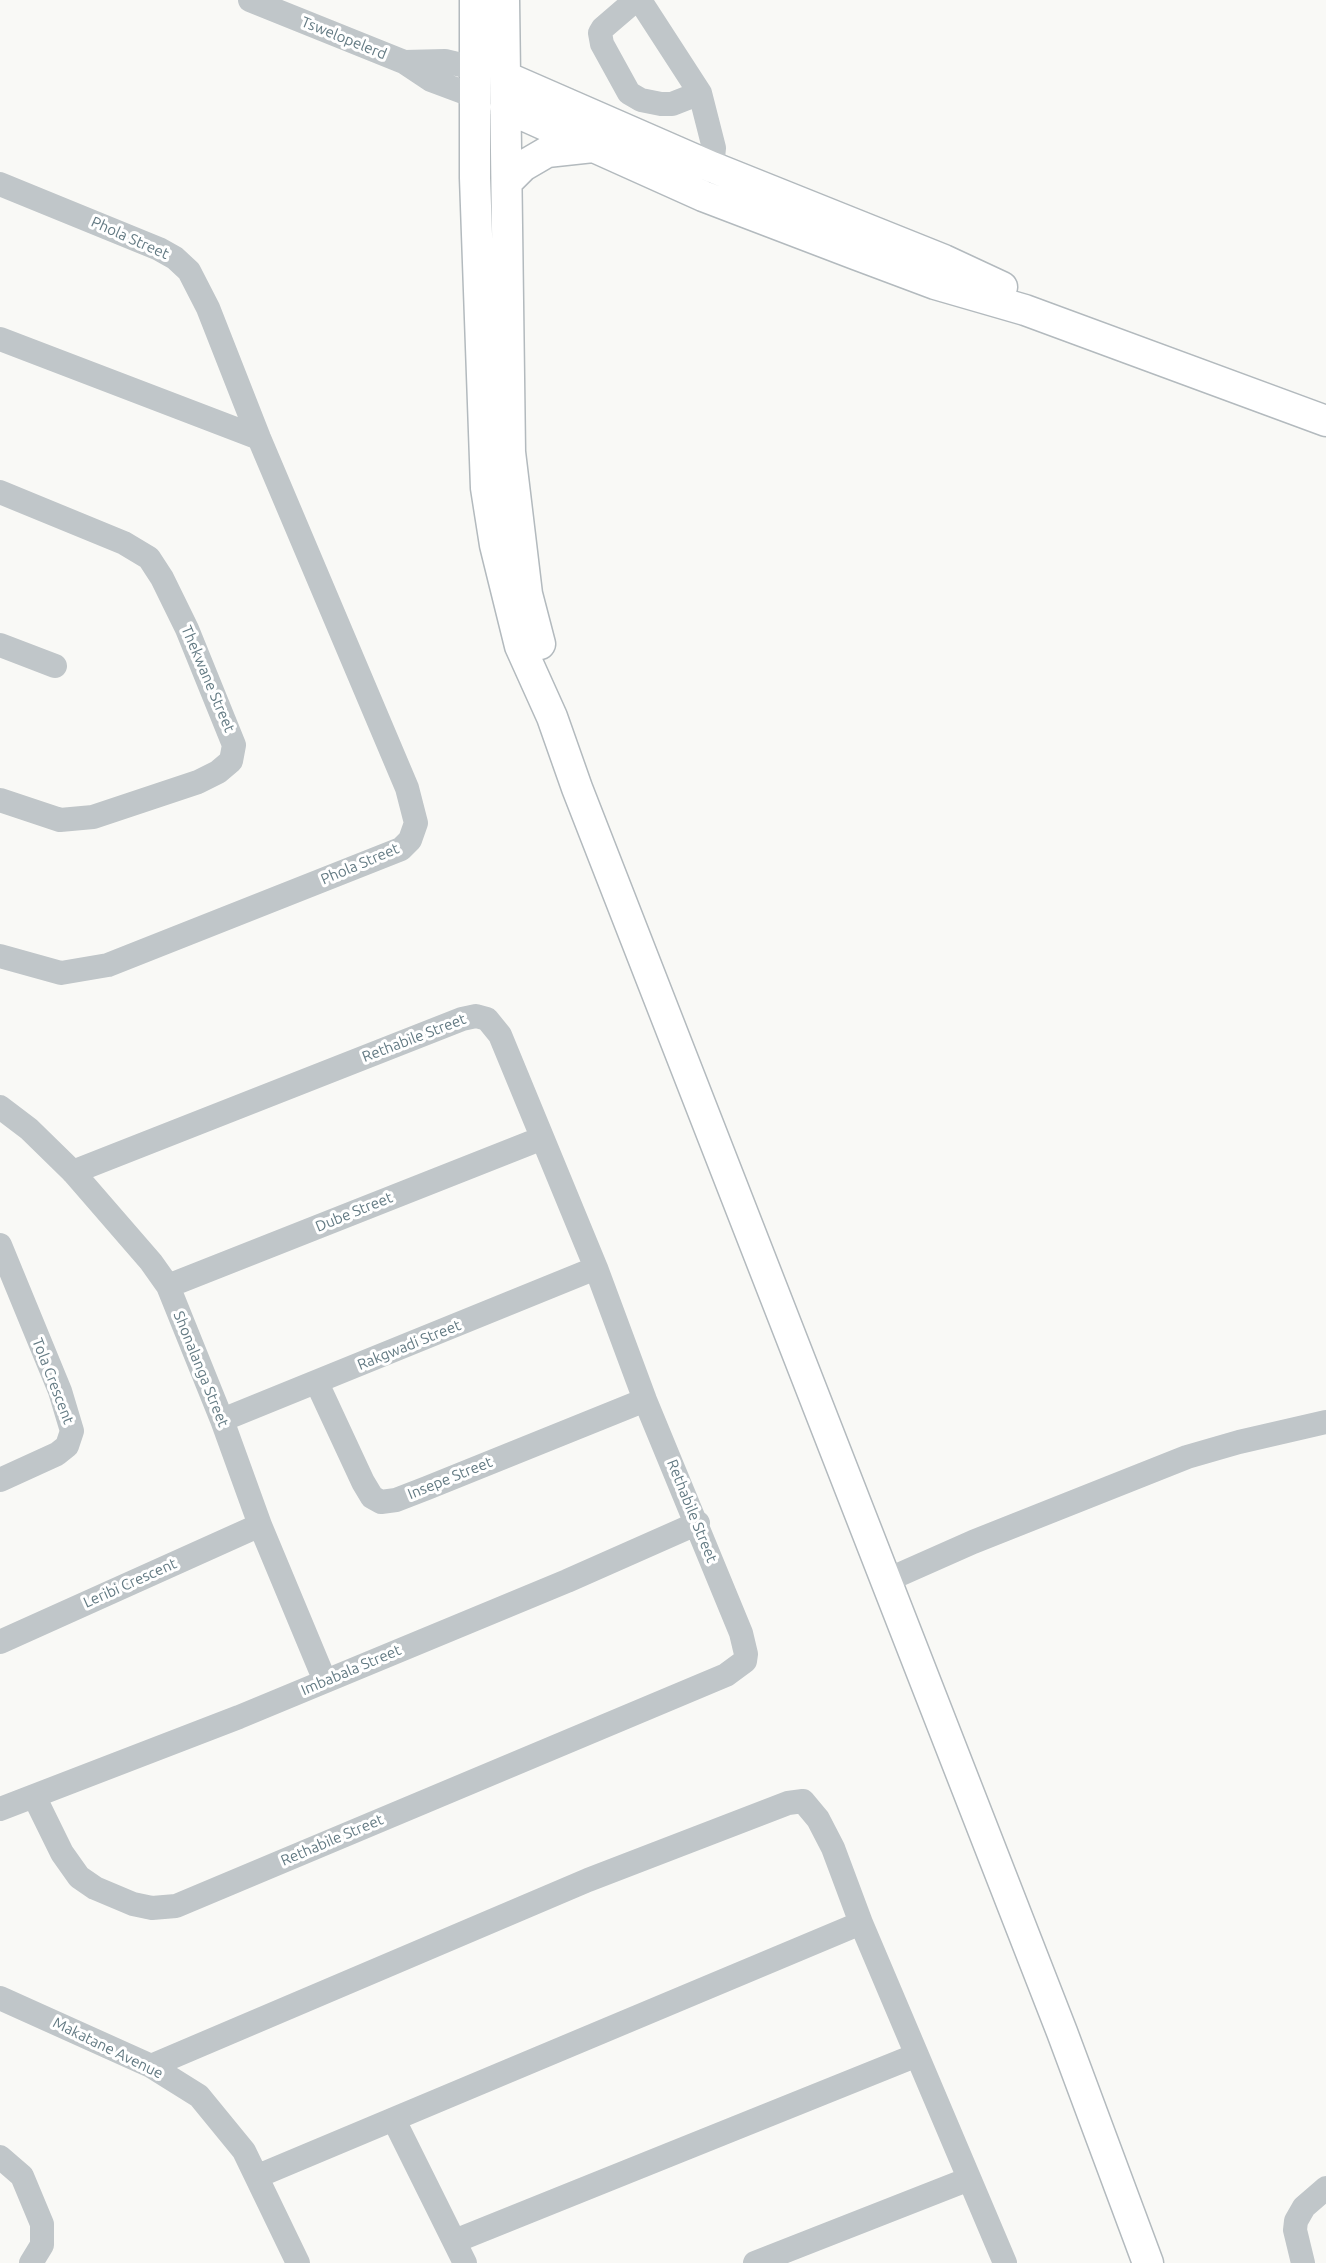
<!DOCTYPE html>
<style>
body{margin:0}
canvas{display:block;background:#f9f9f6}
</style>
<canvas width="1326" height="2263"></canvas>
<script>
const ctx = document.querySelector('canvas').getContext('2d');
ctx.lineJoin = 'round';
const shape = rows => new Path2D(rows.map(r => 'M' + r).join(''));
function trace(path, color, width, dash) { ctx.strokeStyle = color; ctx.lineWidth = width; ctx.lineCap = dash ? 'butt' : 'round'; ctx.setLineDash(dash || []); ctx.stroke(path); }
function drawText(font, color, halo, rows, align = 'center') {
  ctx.font = font + ' Ubuntu,sans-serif'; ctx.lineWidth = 6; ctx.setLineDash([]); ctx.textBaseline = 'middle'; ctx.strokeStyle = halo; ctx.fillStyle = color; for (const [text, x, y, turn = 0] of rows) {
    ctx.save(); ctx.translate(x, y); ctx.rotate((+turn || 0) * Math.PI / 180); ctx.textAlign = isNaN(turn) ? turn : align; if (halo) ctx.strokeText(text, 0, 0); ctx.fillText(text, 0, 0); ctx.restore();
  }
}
const minor = shape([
 [250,0,404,62,431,80,490,102],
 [404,62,445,61,490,72],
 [700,93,672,104,661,104,641,100,629,93,602,44,600,33,603,28,631,4,641,2,700,93,714,148,712,167],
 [0,184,159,249,175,258,189,271,208,308,259,438,407,788,416,823,410,840,401,849,108,965,61,973,0,956],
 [0,339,259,438],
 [0,492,124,543,149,558,162,578,187,629,234,745,231,761,218,772,198,782,93,817,60,820,0,800],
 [0,645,55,666],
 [0,1107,29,1129,73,1172,151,1262,168,1286,222,1420,260,1525,325,1681],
 [0,1245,60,1391,72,1431,67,1446,57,1454,0,1480],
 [168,1286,540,1139],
 [317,1383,363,1482,372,1497,381,1502,396,1500,427,1488,645,1400],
 [222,1420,596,1268],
 [885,1581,973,1542,1187,1457,1239,1442,1326,1422],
 [0,1642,260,1525],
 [34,1796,62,1853,79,1877,95,1888,133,1904,152,1908,176,1906,726,1675,745,1661,746,1654,741,1633,645,1400,596,1268,500,1035,487,1019,476,1016,462,1019,73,1172],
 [0,1809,239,1717,567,1581,698,1523],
 [0,1998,151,2066,199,2096,244,2151,298,2263],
 [151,2066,588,1880,788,1803,803,1801,818,1819,833,1848,861,1923,1005,2263],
 [394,2120,465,2263],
 [0,2157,22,2176,42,2224,42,2245,31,2263],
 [258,2176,861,1923],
 [455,2241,917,2055],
 [755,2263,969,2179],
 [1303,2263,1295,2230,1296,2221,1304,2207,1326,2188]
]);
const major = shape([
 [475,0,475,178,486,488,495,545,520,646,552,717,577,788,1062,2032,1148,2263],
 [504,0,510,452,527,594,540,644],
 [506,77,712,167,944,260,1002,287],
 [505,107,703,196,855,254,935,284,1025,310,1326,421],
 [507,182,523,166,547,152,593,147]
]);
const streetNames = [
 ["Tswelopelerd",344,38,22],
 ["Phola Street",130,238,24],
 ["Thekwane Street",208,679,67],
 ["Phola Street",360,864,-23],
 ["Rethabile Street",414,1038,-21],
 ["Dube Street",354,1212,-22],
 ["Rakgwadi Street",409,1345,-22],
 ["Shonalanga Street",201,1369,68],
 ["Tola Crescent",53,1381,69],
 ["Insepe Street",450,1478,-22],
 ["Rethabile Street",692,1511,68],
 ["Leribi Crescent",130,1583,-24],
 ["Imbabala Street",351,1670,-23],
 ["Rethabile Street",332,1840,-23],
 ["Makatane Avenue",108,2048,26]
];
trace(major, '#b3babe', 33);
trace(minor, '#c0c6c9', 24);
trace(major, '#fff', 30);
drawText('15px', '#637a83', '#fff', streetNames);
</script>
